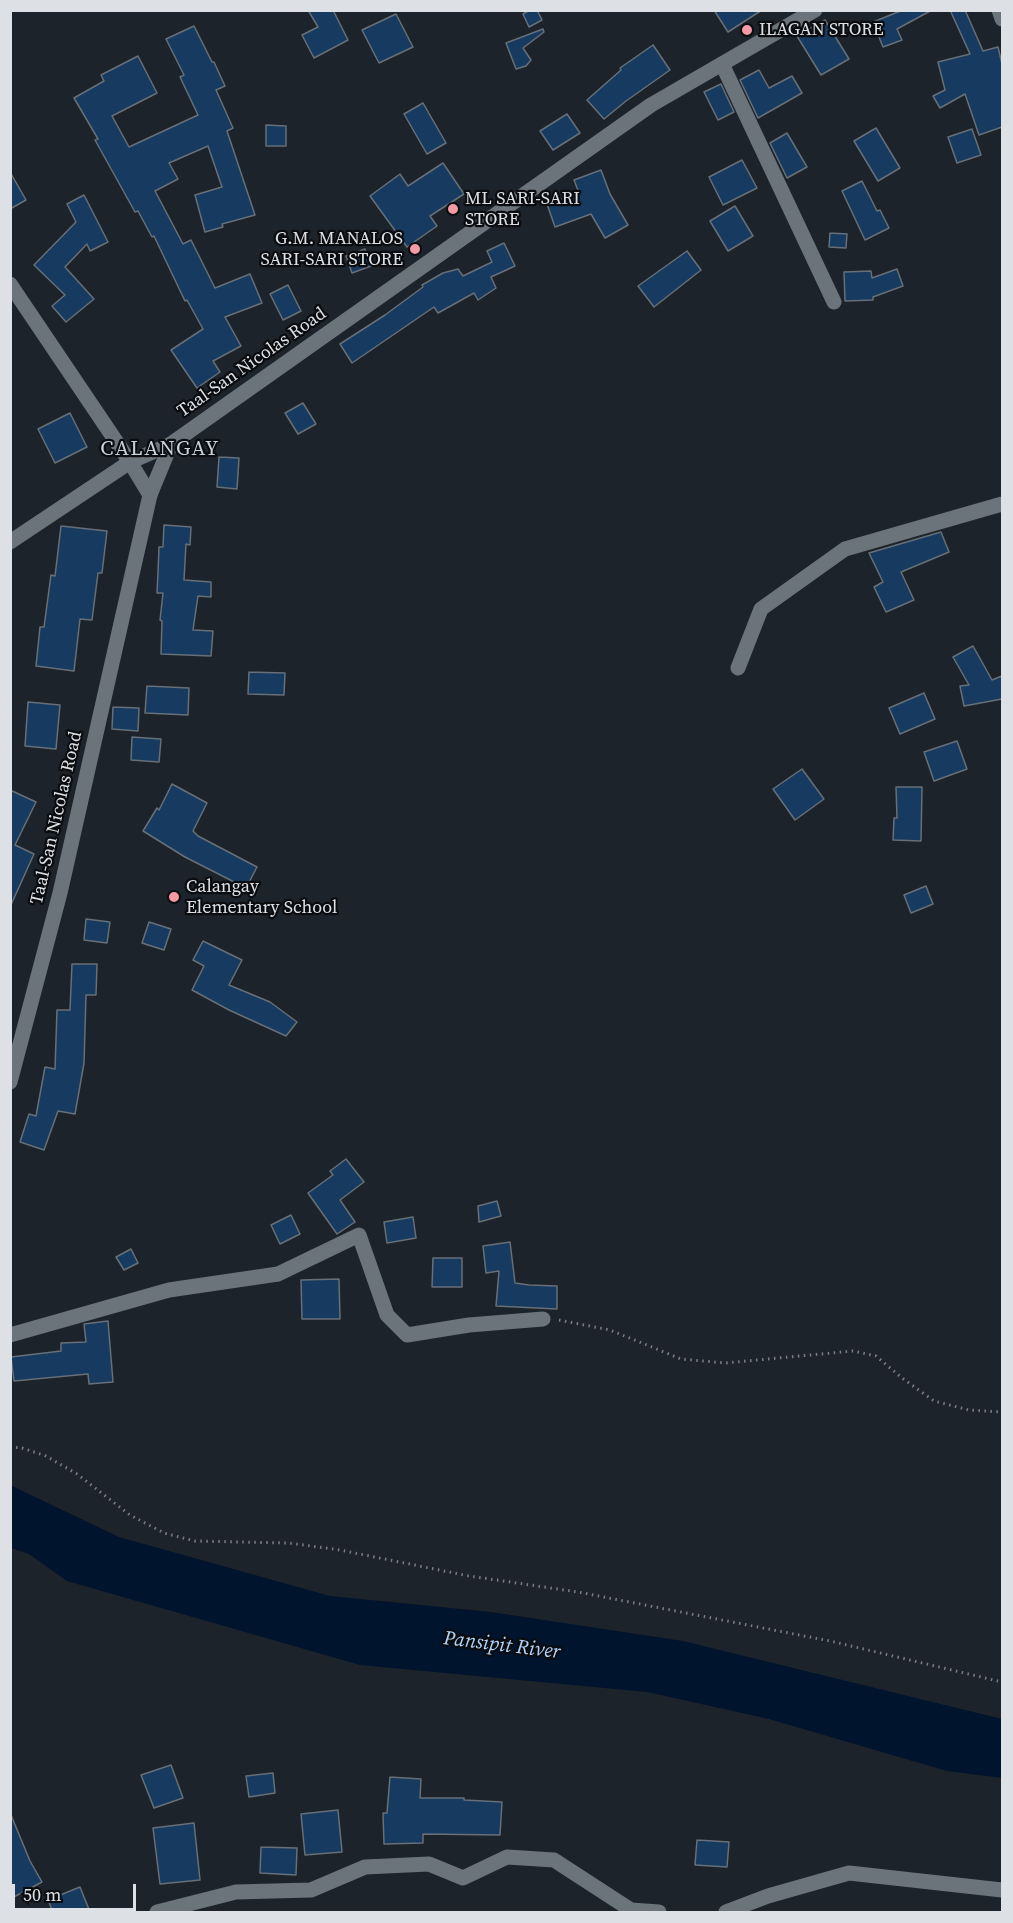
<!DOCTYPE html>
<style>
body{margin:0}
#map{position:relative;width:1013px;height:1923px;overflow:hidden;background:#1d232a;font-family:"Source Serif 4",serif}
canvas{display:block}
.frame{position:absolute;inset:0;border:12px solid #dde1e6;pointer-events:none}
.scale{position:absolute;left:12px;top:1884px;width:124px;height:27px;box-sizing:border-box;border:3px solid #dde1e6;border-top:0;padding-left:8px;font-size:18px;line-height:21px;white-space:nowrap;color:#dde1e6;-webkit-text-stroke:4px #0a0c0f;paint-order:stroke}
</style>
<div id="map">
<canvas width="1013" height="1923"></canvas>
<div class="frame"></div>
<div class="scale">50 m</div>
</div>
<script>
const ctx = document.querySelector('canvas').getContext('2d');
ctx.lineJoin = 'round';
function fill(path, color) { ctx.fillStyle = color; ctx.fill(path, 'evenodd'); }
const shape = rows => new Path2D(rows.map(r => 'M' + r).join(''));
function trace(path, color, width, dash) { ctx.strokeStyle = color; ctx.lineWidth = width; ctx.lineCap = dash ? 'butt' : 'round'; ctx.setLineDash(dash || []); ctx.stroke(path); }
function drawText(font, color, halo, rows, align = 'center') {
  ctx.font = font + ' "Source Serif 4",serif'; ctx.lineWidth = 4.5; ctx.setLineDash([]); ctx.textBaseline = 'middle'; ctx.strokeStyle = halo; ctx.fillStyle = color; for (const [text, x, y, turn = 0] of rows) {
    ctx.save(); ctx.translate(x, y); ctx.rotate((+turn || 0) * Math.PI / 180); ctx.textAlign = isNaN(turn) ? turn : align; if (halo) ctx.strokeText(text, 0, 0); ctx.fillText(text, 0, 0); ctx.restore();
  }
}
const water = shape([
 [10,1485,119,1537,330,1596,491,1612,683,1641,1002,1719,1002,1778,947,1771,769,1719,647,1692,360,1665,67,1581,29,1554,11,1548]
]);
const building = shape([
 [308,10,333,10,348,40,314,58,302,35,318,27,308,10],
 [530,10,537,10,542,20,529,27,523,14,530,10],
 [714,10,762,10,728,32,714,10],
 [903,10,932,10,897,29,902,40,883,47,873,22,903,10],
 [950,10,965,10,983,51,998,47,1002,64,1002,127,979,135,965,94,940,108,933,96,945,90,938,62,970,54,950,10],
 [396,14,413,47,379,63,362,30,396,14],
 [825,20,849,59,821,75,797,36,825,20],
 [194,26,212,62,214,62,225,86,216,90,233,128,227,131,255,215,222,224,223,227,205,232,195,195,222,187,208,146,169,163,178,179,155,191,183,244,191,240,215,288,250,274,262,303,225,317,241,346,213,361,220,372,197,388,171,350,203,329,187,300,185,301,154,236,152,237,138,211,135,212,95,140,98,139,74,98,104,81,101,75,138,56,157,93,112,116,129,147,198,115,180,77,184,75,166,39,194,26],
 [543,29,544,32,523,48,531,60,526,66,516,69,506,43,543,29],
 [653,45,670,70,626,101,604,119,587,100,621,70,620,68,653,45],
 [759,70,769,88,792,76,802,93,758,118,740,80,759,70],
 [721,84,734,112,718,120,704,92,721,84],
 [423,103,446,143,427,154,404,114,423,103],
 [567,114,580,133,553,150,540,131,567,114],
 [266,125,286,126,286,146,266,146,266,125],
 [876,128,900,168,878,181,854,141,876,128],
 [972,129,981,155,957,163,948,137,972,129],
 [787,133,807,167,787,178,770,143,787,133],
 [742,160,757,188,723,205,709,177,742,160],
 [443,163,464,194,430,216,437,226,407,247,370,196,400,174,408,186,443,163],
 [601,170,610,194,628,225,605,238,591,214,555,227,547,204,579,193,574,180,601,170],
 [10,172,26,200,10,209,10,172],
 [862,181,877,211,880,210,889,228,865,240,842,191,862,181],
 [84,195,108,242,90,251,87,244,65,267,94,299,66,322,52,306,65,295,34,265,76,222,67,204,84,195],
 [735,206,753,236,728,251,710,221,735,206],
 [830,233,847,234,846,248,829,247,830,233],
 [504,243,515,266,491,277,496,288,478,300,474,293,438,313,434,307,352,363,340,344,385,315,423,287,422,285,443,273,458,269,463,276,492,262,487,251,504,243],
 [365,249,371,266,352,273,346,256,365,249],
 [687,251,701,270,654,307,638,286,687,251],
 [897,269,903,286,873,297,873,300,845,301,844,272,871,271,872,278,897,269],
 [288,285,301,311,283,320,270,294,288,285],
 [303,403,316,424,298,434,285,413,303,403],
 [70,413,87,447,55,463,38,429,70,413],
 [219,457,239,458,237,489,217,487,219,457],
 [164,525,191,527,190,545,186,544,184,580,211,582,211,597,198,596,193,630,213,631,211,656,161,654,162,621,160,620,163,593,157,593,158,572,159,547,163,547,164,525],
 [61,526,107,531,102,573,98,573,92,620,80,619,74,671,36,666,40,627,44,627,51,575,55,576,61,526],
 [941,532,949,552,901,572,914,600,886,612,874,587,883,582,869,553,941,532],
 [973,646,992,680,1002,676,1002,699,964,706,960,686,969,685,953,657,973,646],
 [249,672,285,673,284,695,248,694,249,672],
 [147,686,189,688,188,715,145,713,147,686],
 [924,693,935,719,900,734,889,708,924,693],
 [28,702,60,705,56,749,25,746,28,702],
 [113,707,139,708,138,731,112,729,113,707],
 [132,737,161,739,159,762,131,760,132,737],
 [957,741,967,769,934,781,924,752,957,741],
 [802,769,824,799,795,820,773,789,802,769],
 [172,784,207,803,193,831,198,836,257,867,246,888,185,857,143,831,157,808,159,810,172,784],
 [896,787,922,787,921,841,893,840,894,818,897,818,896,787],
 [10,790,36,802,15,845,34,854,10,907,10,790],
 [926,886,933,904,911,913,904,895,926,886],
 [86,919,110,922,107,943,84,940,86,919],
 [149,922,171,929,164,950,142,943,149,922],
 [203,941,242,960,229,985,270,1002,297,1022,286,1036,229,1010,192,990,204,966,193,960,203,941],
 [72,964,97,964,96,995,86,995,84,1063,75,1114,58,1111,44,1150,20,1142,29,1114,36,1116,45,1067,55,1069,57,1010,70,1010,72,964],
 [346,1159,364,1182,340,1200,355,1222,337,1234,308,1193,333,1175,330,1171,346,1159],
 [497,1201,501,1216,479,1222,478,1206,497,1201],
 [291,1215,300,1234,280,1244,271,1225,291,1215],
 [413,1217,416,1238,387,1243,384,1222,413,1217],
 [510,1242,515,1283,529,1285,557,1286,557,1309,496,1306,499,1271,486,1273,483,1246,510,1242],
 [131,1249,138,1263,124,1270,116,1257,131,1249],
 [433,1258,462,1258,462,1287,432,1287,433,1258],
 [339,1279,340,1319,302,1319,301,1280,339,1279],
 [108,1321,113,1382,89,1384,88,1374,14,1381,11,1357,61,1351,61,1343,86,1342,84,1324,108,1321],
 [171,1765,183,1798,154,1808,141,1775,171,1765],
 [273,1773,275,1793,249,1797,246,1776,273,1773],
 [390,1777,421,1779,420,1798,464,1798,464,1800,502,1802,500,1835,423,1834,423,1843,384,1844,383,1813,387,1813,390,1777],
 [338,1810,342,1852,305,1855,301,1814,338,1810],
 [11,1815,30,1861,42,1882,10,1899,11,1815],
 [194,1823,200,1880,160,1884,153,1828,194,1823],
 [697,1840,729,1842,727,1867,695,1865,697,1840],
 [261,1847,297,1848,296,1875,260,1873,261,1847],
 [80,1887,90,1912,53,1912,48,1900,80,1887]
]);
const path = shape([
 [559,1320,610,1330,681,1359,725,1363,853,1351,876,1356,902,1378,934,1401,969,1410,1002,1412],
 [10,1447,22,1448,46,1456,77,1474,130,1515,164,1533,195,1541,289,1543,340,1550,469,1576,578,1592,830,1641,1002,1682]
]);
const minor = shape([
 [999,10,1002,19],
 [722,64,834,302],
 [10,284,130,462,150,495],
 [738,668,761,609,845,549,1002,504],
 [10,1335,169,1290,278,1274,359,1235,387,1315,407,1335,469,1325,543,1319],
 [157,1912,236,1892,311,1890,365,1867,429,1864,463,1878,507,1857,554,1860,631,1910,659,1912],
 [726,1912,768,1896,849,1873,1002,1890]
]);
const tertiary = shape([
 [10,542,130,462,171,444]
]);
const secondary = shape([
 [10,1082,60,893,150,495,171,444,651,105,815,10]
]);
const markers = [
 [747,30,6,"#f49aa4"],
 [453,209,6,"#f49aa4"],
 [415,249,6,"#f49aa4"],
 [174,897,6,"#f49aa4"]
];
const poiNames = [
 ["ILAGAN STORE",759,30],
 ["ML SARI-SARI",465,199],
 ["STORE",465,220],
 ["G.M. MANALOS",403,239,"right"],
 ["SARI-SARI STORE",403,260,"right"],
 ["Calangay",186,887],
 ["Elementary School",186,908]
];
const streetNames = [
 ["Taal-San Nicolas Road",252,363,-35],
 ["Taal-San Nicolas Road",57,818,-77]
];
const waterNames = [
 ["Pansipit River",502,1646,7]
];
const quarterNames = [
 ["CALANGAY",160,450]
];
fill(water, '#00142e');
fill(building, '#163a60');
trace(building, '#676f77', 1.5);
trace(path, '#7a7f85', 3, [1.5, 4.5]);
trace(minor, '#6b737b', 15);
trace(tertiary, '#6b737b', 15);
trace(secondary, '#6b737b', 15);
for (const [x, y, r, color] of markers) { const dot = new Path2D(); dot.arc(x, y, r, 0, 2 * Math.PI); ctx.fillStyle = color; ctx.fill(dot); trace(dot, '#0a0c0f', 2); }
drawText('18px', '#dde1e6', '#0a0c0f', poiNames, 'left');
drawText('18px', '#dde1e6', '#0a0c0f', streetNames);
drawText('italic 20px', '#b1d3f9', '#0a0c0f', waterNames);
ctx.letterSpacing = '1.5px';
drawText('21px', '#c9d1da', '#0a0c0f', quarterNames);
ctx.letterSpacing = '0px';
</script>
